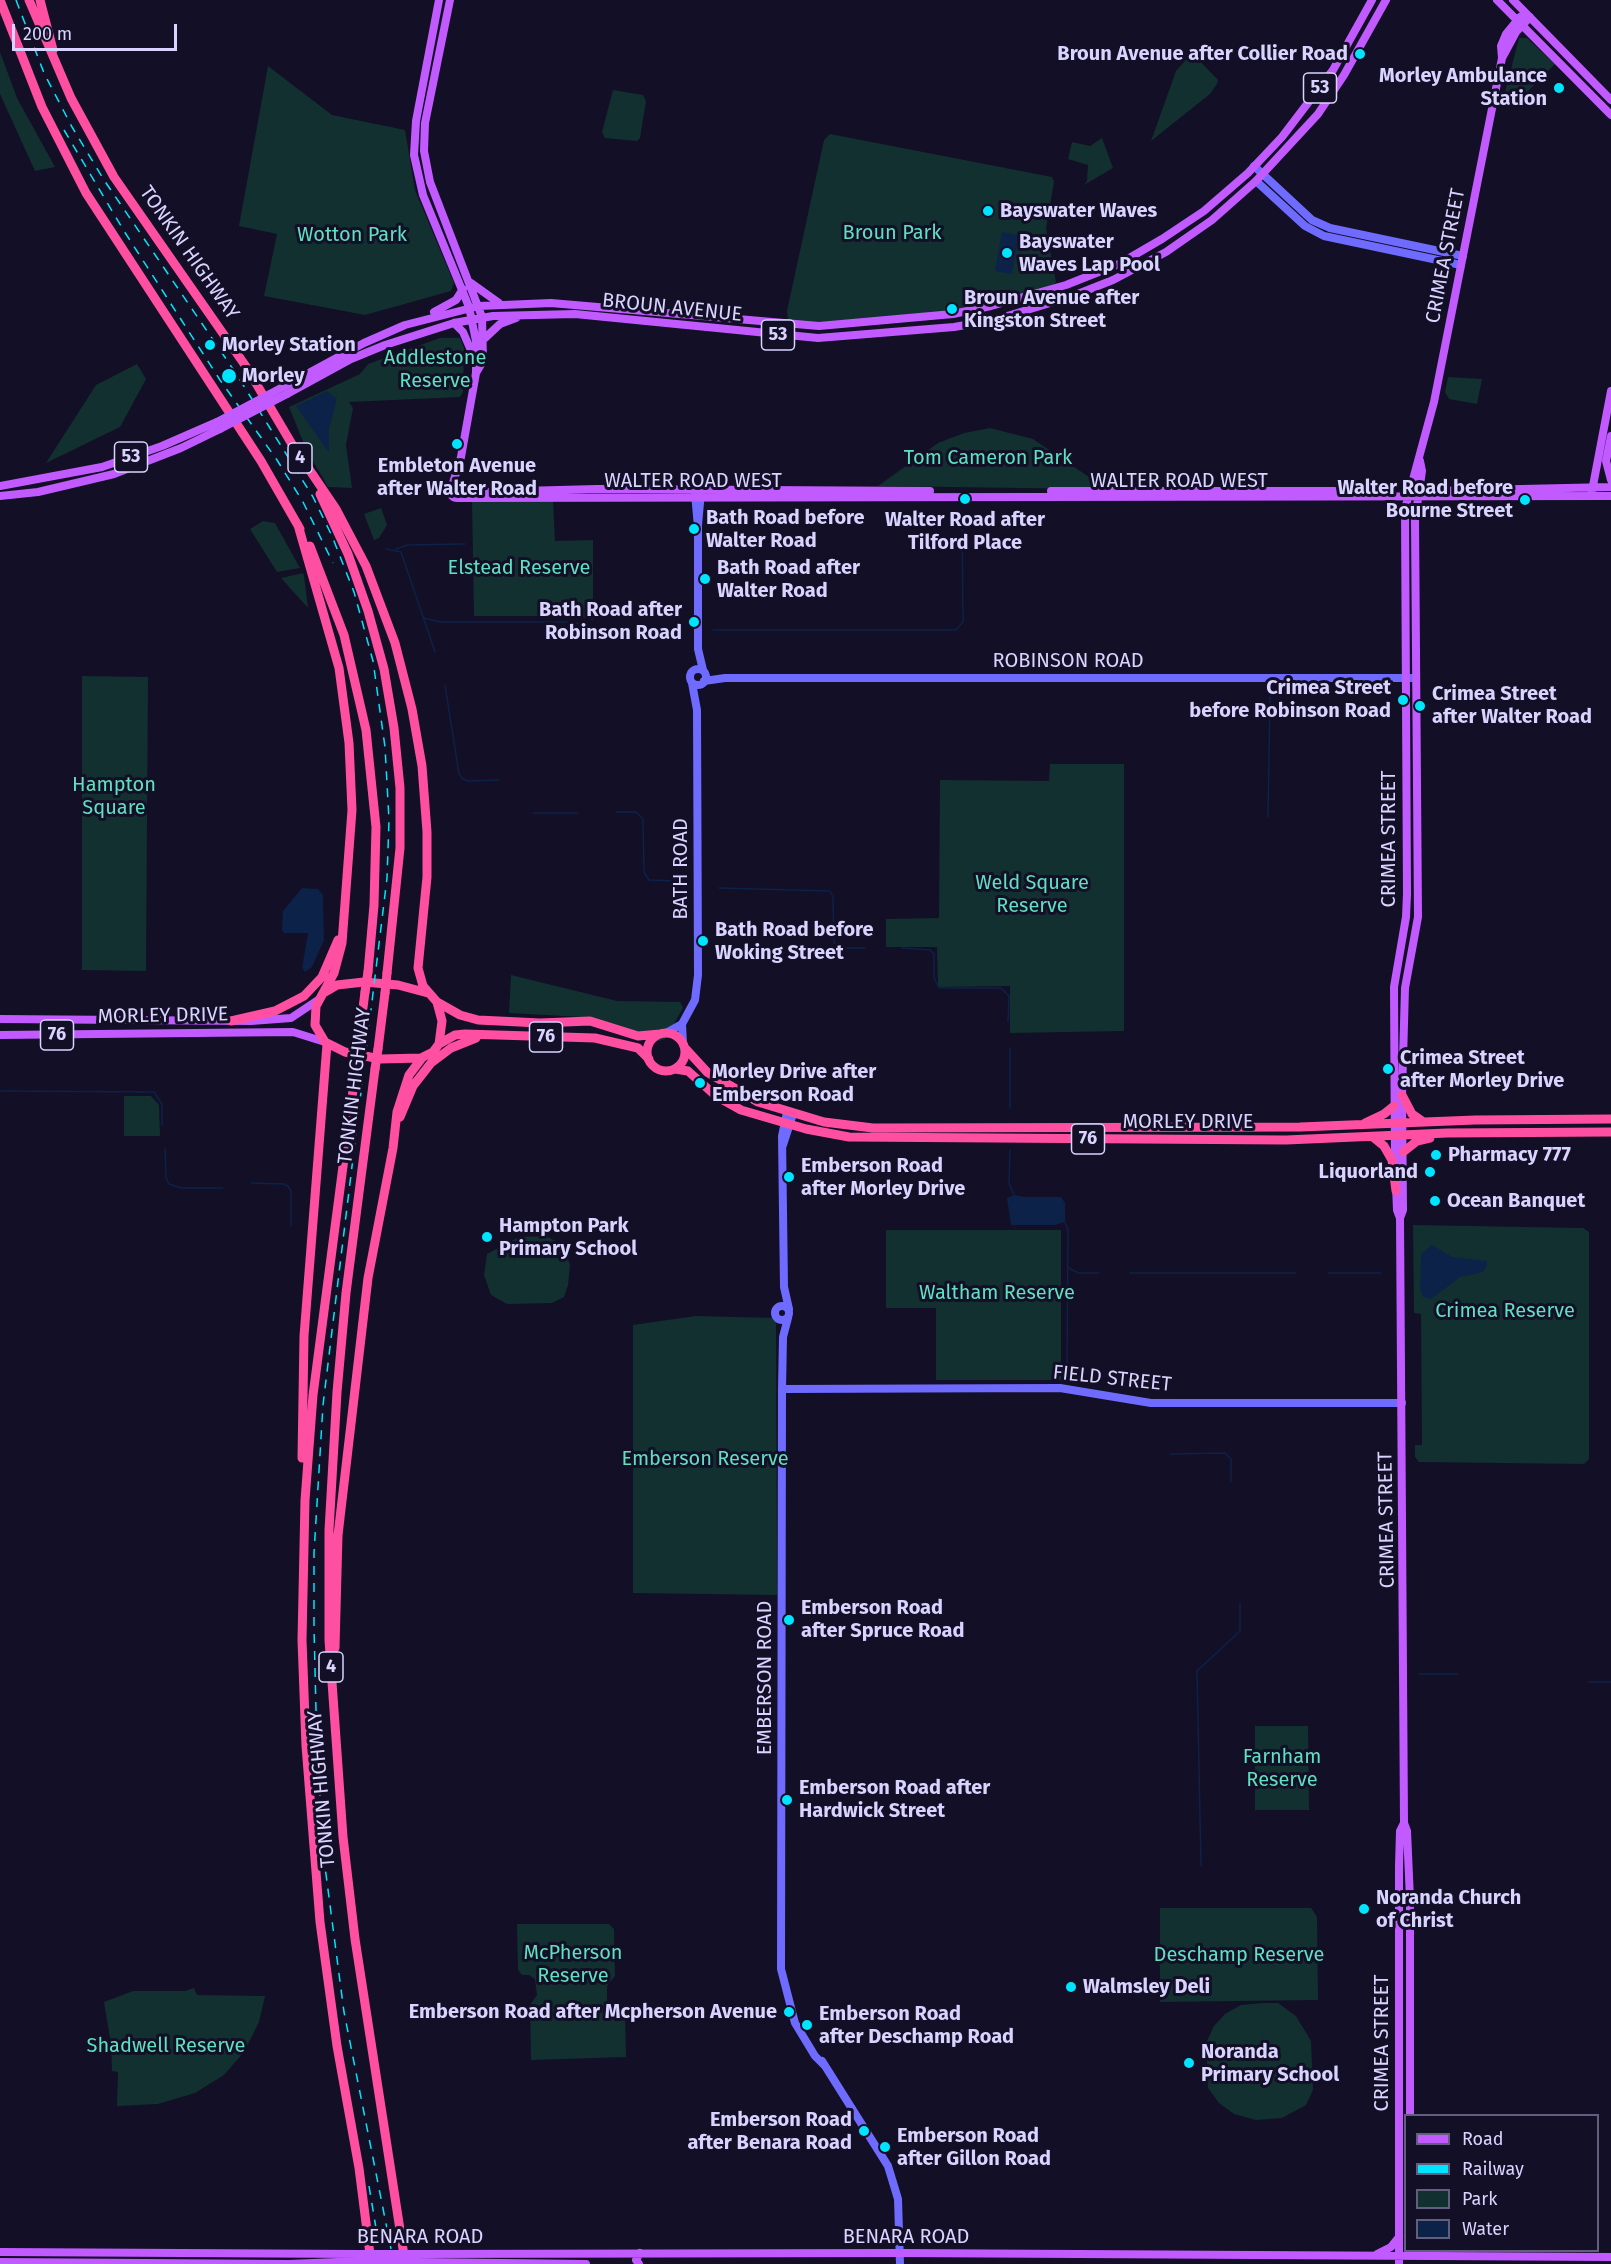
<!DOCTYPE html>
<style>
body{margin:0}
#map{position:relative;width:1611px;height:2264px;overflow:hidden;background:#130f26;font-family:"Fira Sans",sans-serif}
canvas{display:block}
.legend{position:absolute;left:1404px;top:2114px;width:195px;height:138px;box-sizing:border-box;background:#130f26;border:2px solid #625e7d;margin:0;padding:8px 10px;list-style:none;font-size:18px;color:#d9d4ff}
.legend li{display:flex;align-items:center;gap:12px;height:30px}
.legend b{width:30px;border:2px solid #625e7d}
.scale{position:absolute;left:12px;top:24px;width:165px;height:27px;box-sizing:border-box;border:3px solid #d9d4ff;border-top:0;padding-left:8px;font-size:18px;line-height:21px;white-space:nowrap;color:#d9d4ff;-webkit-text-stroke:4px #130f26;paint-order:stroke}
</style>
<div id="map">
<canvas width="1611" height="2264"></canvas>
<ul class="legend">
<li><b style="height:8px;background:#c25bff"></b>Road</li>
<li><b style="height:8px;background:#00e5ff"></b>Railway</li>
<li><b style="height:16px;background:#12302f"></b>Park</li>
<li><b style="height:16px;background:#0c2248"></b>Water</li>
</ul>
<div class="scale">200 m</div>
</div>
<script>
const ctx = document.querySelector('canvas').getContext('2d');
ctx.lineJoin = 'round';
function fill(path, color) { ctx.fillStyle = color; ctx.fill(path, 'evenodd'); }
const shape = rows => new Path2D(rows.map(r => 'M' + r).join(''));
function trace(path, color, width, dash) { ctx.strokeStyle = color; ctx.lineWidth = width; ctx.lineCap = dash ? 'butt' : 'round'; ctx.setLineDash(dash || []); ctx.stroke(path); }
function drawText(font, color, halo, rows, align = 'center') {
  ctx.font = font + ' "Fira Sans",sans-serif'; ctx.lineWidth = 6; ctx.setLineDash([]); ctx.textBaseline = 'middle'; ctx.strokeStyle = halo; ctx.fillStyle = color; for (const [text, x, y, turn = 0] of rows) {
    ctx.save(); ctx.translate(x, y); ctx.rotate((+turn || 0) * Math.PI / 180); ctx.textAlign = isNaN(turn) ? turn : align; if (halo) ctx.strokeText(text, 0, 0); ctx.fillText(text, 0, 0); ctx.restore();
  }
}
const green = shape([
 [1519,38,1527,38,1555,64,1520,99,1504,96],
 [0,52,17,98,55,167,35,171,0,94],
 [1192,53,1218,80,1217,84,1210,94,1151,141,1176,71],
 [268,66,332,115,405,130,415,190,454,283,451,291,365,315,264,296,277,234,239,226],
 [613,90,643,95,646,101,640,138,637,141,605,138,602,132],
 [830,134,1052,177,1054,182,1046,228,1056,282,1052,287,984,305,941,312,814,323,788,320,787,311,824,140],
 [1102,138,1113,168,1084,185,1087,181,1088,165,1068,159,1072,142,1090,146],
 [440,338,460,338,464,348,463,392,460,397,349,402,353,408,346,445,352,488,328,487,306,449,289,407,360,374,368,364],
 [137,364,146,379,120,427,46,463,96,385],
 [1448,377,1482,379,1477,404,1449,399,1445,392],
 [990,428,1033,439,1092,479,1093,489,878,486,938,443,964,433],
 [472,499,553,499,555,541,593,540,593,620,578,616,474,616],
 [381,508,387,525,379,538,374,540,364,514],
 [263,521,275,523,300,568,277,572,250,529],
 [303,573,304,576,308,608,281,578],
 [82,676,148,677,146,971,82,970],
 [1050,764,1124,764,1124,1031,1010,1033,1010,986,938,987,937,947,886,947,886,919,939,918,940,780,1049,781],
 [511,975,617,1001,680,1002,683,1008,665,1039,659,1041,582,1017,509,1013],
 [124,1096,151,1096,159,1105,160,1136,124,1136],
 [1413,1225,1583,1228,1589,1232,1589,1459,1584,1464,1419,1462,1415,1457,1415,1445,1422,1445,1421,1314,1414,1313],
 [886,1230,1061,1230,1061,1380,936,1380,936,1308,886,1308],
 [546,1236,563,1245,570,1265,568,1285,564,1297,552,1303,507,1304,491,1295,484,1275,487,1254,519,1237],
 [696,1316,776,1318,777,1595,633,1593,633,1325],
 [1255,1726,1308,1726,1309,1810,1255,1810],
 [1160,1908,1311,1908,1317,1917,1318,2000,1160,2002],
 [517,1924,609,1924,614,1929,615,1976,607,1986,607,2006,621,2006,625,2010,626,2057,531,2060,530,2005,537,1995,535,1979,529,1975,522,1975,518,1970],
 [194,1988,197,1995,265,1996,259,2022,244,2052,224,2075,195,2093,158,2104,117,2106,118,2072,112,2071,111,2044,104,2002,133,1991,185,1991],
 [1263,2003,1278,2003,1296,2016,1311,2041,1313,2090,1306,2105,1282,2118,1256,2120,1234,2114,1219,2103,1208,2088,1206,2043,1214,2026,1225,2014,1241,2005]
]);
const water = shape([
 [1002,232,1019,235,1012,274,995,271],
 [327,391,337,399,329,428,329,453,296,406],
 [302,888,318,889,323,895,324,940,312,967,305,972,302,968,308,933,284,933,282,930,283,911],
 [1014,1195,1025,1197,1061,1197,1065,1203,1065,1222,1055,1225,1011,1225,1007,1198],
 [1432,1245,1452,1257,1487,1261,1487,1265,1483,1272,1460,1277,1431,1299,1423,1297,1420,1289,1421,1254]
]);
const stream = shape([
 [963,548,976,541,991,541],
 [386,549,401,552,435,652],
 [396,549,407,545,465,544],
 [424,618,440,622,573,622,599,630,621,632,678,630],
 [713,630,956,630,963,622,962,512],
 [445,685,459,774,463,779,468,781,499,780],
 [616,812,636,812,643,819,644,872,649,880,677,881],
 [533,813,578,813],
 [1268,817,1270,696],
 [719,888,830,891,833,897,834,943,842,948,865,948],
 [902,948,930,950,934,954,934,978,939,988,1001,988,1009,996,1008,1021],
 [0,1091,154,1092,162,1104,162,1125],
 [1010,1108,1010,1048],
 [165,1148,166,1178,169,1184,181,1188,223,1188],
 [1010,1150,1009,1183,1014,1195],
 [251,1183,284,1184,288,1186,291,1191,291,1226],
 [1065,1222,1068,1230,1067,1370],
 [1069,1268,1078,1273,1099,1273],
 [1130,1273,1296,1273],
 [1328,1273,1381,1273],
 [1170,1454,1225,1453,1231,1459,1231,1482],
 [1419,1674,1458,1674],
 [1588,1682,1611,1682],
 [1201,1866,1197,1671,1240,1631,1240,1603]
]);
const secondary = shape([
 [1254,166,1312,220,1330,228,1463,256],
 [1256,181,1305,226,1324,236,1461,265],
 [695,494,698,527,698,649,703,670],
 [698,525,701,492],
 '690 677a8 8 0 1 1 16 0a8 8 0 1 1-16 0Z',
 [704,681,725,678,1416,678],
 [666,1033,682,1024],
 [683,1044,682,1024,695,1000,698,975,697,710,692,683],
 [787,1112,782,1136,784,1287,789,1309],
 [783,1145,793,1114],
 '775 1313a7 7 0 1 1 14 0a7 7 0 1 1-14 0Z',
 [788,1318,783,1337,782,1389,781,1969,795,2023,815,2056,824,2065],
 [782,1389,1060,1388,1151,1403,1402,1403],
 [822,2061,888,2166,898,2199,900,2264]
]);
const primary = shape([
 [439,0,416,121,414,155,423,195,469,307,476,341,476,373,461,457,452,486],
 [450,0,425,123,424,151,430,182,482,317,483,361,476,373],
 [1497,0,1611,115],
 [1513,0,1611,100],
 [1502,58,1501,46,1506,34,1520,17],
 [471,283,499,303],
 [434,312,456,300,463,289],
 [454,323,463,332,473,355],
 [485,338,500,324,516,318],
 [283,387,364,343,405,325,479,306,551,303,819,326,953,314,991,306,1066,285,1119,264,1162,239,1204,211,1248,173,1282,137,1333,70,1372,0],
 [287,394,351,359,385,345,454,323,493,316,575,314,818,338,954,327,994,320,1070,297,1113,280,1166,252,1212,220,1256,181,1318,114,1344,75,1386,0],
 [1611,436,1606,461,1611,480],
 '450 491a7 7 0 1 1 14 0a7 7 0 1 1-14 0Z',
 [0,486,102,467,162,446,217,422],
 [463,488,482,492,597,489,930,491],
 [1051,491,1377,491],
 [1432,491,1611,487],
 [1592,491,1611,391],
 [0,496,38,492,114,474,181,448,220,429],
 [458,498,1611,496],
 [0,1019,251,1021,291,1018,318,1000],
 [0,1035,293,1032,325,1042],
 [1395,1164,1394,987,1406,917,1407,894,1405,509,1434,402,1502,58,1516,32,1530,17],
 [1396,1186,1397,1210,1400,1218],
 [1410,2116,1410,1899,1407,1831,1404,1823,1400,1218,1403,1210,1402,1095,1405,988,1418,917,1415,520,1422,471,1420,461],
 [0,2252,361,2254],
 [416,2254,900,2253,1611,2257],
 [1377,2254,1391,2247,1399,2237],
 [0,2262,289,2264,362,2261],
 [417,2262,586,2264],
 [639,2264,636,2260,640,2253],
 [1399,2264,1399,1866,1400,1831,1404,1823]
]);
const highway = shape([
 [0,0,42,107,86,193,261,461,300,529],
 [29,0,71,98,114,177,247,368,296,451],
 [40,0,53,50],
 [294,447,336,509,366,566,395,643,412,709,422,766,427,832,427,877,418,968,423,986,437,1002,442,1021,439,1044,433,1052,421,1058,380,1059,345,1052,325,1042,315,1025,316,1006,334,973,342,943,352,810,349,743,339,668,298,525],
 [320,494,348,554,368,611,384,669,394,728,400,788,400,848,387,973],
 [310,546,344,635,366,730,376,827,374,905,368,972],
 [325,992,337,985,364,982,398,985,428,993],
 [437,1002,460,1015,478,1020,540,1023,590,1021,638,1036,660,1034],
 [231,1021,275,1011,304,996,322,977,338,940],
 '647 1052a19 19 0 1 1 38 0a19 19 0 1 1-38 0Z',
 [439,1044,455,1035,465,1034,595,1038,638,1048,649,1059],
 [358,1047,365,992],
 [685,1048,707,1072,758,1102,824,1122,873,1128,1300,1127,1475,1120,1611,1119],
 [378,1049,385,993],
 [356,1067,313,1395,305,1500,302,1640,306,1746,320,1922,337,2046,359,2168,371,2262],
 [375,1069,346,1293,337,1392,329,1530,329,1640,343,1837,355,1939,405,2262],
 [675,1069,688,1071,716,1096,741,1110,806,1129,849,1137,1286,1140,1447,1133,1611,1132],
 [1402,1095,1412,1114,1422,1121],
 [400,1117,413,1086,431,1063,451,1048,476,1038],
 [1365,1123,1384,1114,1394,1106],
 [1373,1137,1384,1146,1392,1160,1396,1191],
 [1403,1152,1417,1141,1430,1138],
 [302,1458,304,1336,327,1044],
 [335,1648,338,1535,368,1278,393,1148,397,1112,409,1075,422,1058]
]);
const rail = shape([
 [16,0,44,73,72,127,104,180,235,372,313,497,332,536,354,592,373,661,385,747,389,820,387,878,323,1405,314,1553,314,1629,317,1749,324,1859,333,1928,344,2012,394,2264],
 [64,130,124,231,220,380,277,460,303,502,333,563],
 [369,2186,382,2264]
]);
const primaryBridge = shape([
 [217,422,283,387],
 [220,429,287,394],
 [361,2254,416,2254],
 [362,2261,417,2262]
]);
const highwayBridge = shape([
 [365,992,368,972],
 [385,993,387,973],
 [356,1067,358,1047],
 [375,1069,378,1049]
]);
const markers = [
 [1360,54,6,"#00e5ff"],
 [1559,88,6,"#00e5ff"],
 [988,211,6,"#00e5ff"],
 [1007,253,6,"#00e5ff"],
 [952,309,6,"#00e5ff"],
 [210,345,6,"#00e5ff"],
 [229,376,8,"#00e5ff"],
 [457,444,6,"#00e5ff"],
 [965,499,6,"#00e5ff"],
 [1525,500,6,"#00e5ff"],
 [694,529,6,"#00e5ff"],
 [705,579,6,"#00e5ff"],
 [694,622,6,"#00e5ff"],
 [1403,700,6,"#00e5ff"],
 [1420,706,6,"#00e5ff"],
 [703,941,6,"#00e5ff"],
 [1388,1069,6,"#00e5ff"],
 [700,1083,6,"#00e5ff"],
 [1436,1155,6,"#00e5ff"],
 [1430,1172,6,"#00e5ff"],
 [789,1177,6,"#00e5ff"],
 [1435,1201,6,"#00e5ff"],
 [487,1237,6,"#00e5ff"],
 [789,1620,6,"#00e5ff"],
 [787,1800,6,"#00e5ff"],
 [1364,1909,6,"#00e5ff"],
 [1071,1987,6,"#00e5ff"],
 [789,2012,6,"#00e5ff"],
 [807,2025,6,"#00e5ff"],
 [1189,2063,6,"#00e5ff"],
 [864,2131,6,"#00e5ff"],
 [885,2147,6,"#00e5ff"]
];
const shields = [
 [1320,88,33],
 [778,335,33],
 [131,457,33],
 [300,458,24],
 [57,1035,33],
 [546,1037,33],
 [1088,1139,33],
 [331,1667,24]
];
const shieldNames = [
 ["53",1320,88],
 ["53",778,335],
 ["53",131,457],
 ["4",300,458],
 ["76",57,1035],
 ["76",546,1037],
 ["76",1088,1139],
 ["4",331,1667]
];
const poiNames = [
 ["Broun Avenue after Collier Road",1348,54,"right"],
 ["Morley Ambulance",1547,76,"right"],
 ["Station",1547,99,"right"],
 ["Bayswater Waves",1000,211],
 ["Bayswater",1019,242],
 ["Waves Lap Pool",1019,265],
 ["Broun Avenue after",964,298],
 ["Kingston Street",964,321],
 ["Morley Station",222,345],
 ["Morley",242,376],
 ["Embleton Avenue",457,466,"center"],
 ["after Walter Road",457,489,"center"],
 ["Walter Road before",1513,488,"right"],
 ["Bourne Street",1513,511,"right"],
 ["Bath Road before",706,518],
 ["Walter Road",706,541],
 ["Walter Road after",965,520,"center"],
 ["Tilford Place",965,543,"center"],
 ["Bath Road after",717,568],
 ["Walter Road",717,591],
 ["Bath Road after",682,610,"right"],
 ["Robinson Road",682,633,"right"],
 ["Crimea Street",1391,688,"right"],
 ["before Robinson Road",1391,711,"right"],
 ["Crimea Street",1432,694],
 ["after Walter Road",1432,717],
 ["Bath Road before",715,930],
 ["Woking Street",715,953],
 ["Crimea Street",1400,1058],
 ["after Morley Drive",1400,1081],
 ["Morley Drive after",712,1072],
 ["Emberson Road",712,1095],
 ["Pharmacy 777",1448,1155],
 ["Emberson Road",801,1166],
 ["after Morley Drive",801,1189],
 ["Liquorland",1418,1172,"right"],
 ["Ocean Banquet",1447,1201],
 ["Hampton Park",499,1226],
 ["Primary School",499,1249],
 ["Emberson Road",801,1608],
 ["after Spruce Road",801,1631],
 ["Emberson Road after",799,1788],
 ["Hardwick Street",799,1811],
 ["Noranda Church",1376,1898],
 ["of Christ",1376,1921],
 ["Walmsley Deli",1083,1987],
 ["Emberson Road after Mcpherson Avenue",777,2012,"right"],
 ["Emberson Road",819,2014],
 ["after Deschamp Road",819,2037],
 ["Noranda",1201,2052],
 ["Primary School",1201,2075],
 ["Emberson Road",852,2120,"right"],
 ["after Benara Road",852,2143,"right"],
 ["Emberson Road",897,2136],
 ["after Gillon Road",897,2159]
];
const parkNames = [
 ["Broun Park",892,233],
 ["Wotton Park",352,235],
 ["Addlestone",435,358],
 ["Reserve",435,381],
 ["Tom Cameron Park",988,458],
 ["Elstead Reserve",519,568],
 ["Hampton",114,785],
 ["Square",114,808],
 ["Weld Square",1032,883],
 ["Reserve",1032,906],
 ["Waltham Reserve",997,1293],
 ["Crimea Reserve",1505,1311],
 ["Emberson Reserve",705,1459],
 ["Farnham",1282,1757],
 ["Reserve",1282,1780],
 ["McPherson",573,1953],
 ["Reserve",573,1976],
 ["Deschamp Reserve",1239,1955],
 ["Shadwell Reserve",166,2046]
];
const streetNames = [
 ["TONKIN HIGHWAY",189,253,55],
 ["CRIMEA STREET",1446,256,-79],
 ["BROUN AVENUE",672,308,6],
 ["WALTER ROAD WEST",693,481],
 ["WALTER ROAD WEST",1179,481],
 ["ROBINSON ROAD",1068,661],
 ["CRIMEA STREET",1389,839,-90],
 ["BATH ROAD",681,869,-90],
 ["MORLEY DRIVE",163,1016,-1],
 ["TONKIN HIGHWAY",355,1086,-83],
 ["MORLEY DRIVE",1188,1122],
 ["FIELD STREET",1112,1379,6],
 ["CRIMEA STREET",1387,1520,-91],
 ["EMBERSON ROAD",765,1678,-90],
 ["TONKIN HIGHWAY",322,1789,-95],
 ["CRIMEA STREET",1382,2043,-90],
 ["BENARA ROAD",420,2237],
 ["BENARA ROAD",906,2237]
];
fill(green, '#12302f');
fill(water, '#0c2248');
trace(stream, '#0c2248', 1.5);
trace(secondary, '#6f6bff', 8);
trace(primary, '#c25bff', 8);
trace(highway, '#ff4fa3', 9);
trace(rail, '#00e5ff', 1.5, [9, 8]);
trace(primaryBridge, '#c25bff', 8);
trace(highwayBridge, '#ff4fa3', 9);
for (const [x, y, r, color] of markers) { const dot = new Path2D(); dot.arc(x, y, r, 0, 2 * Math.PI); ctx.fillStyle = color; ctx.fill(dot); trace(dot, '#130f26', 2); }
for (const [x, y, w] of shields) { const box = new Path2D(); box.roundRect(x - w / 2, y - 15, w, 30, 4.5); ctx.fillStyle = '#130f26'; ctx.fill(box); trace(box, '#d9d4ff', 1.5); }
drawText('bold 18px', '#d9d4ff', null, shieldNames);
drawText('bold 20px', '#d9d4ff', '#130f26', poiNames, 'left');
drawText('20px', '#5fe0c0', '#130f26', parkNames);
drawText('20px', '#d9d4ff', '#130f26', streetNames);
</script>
